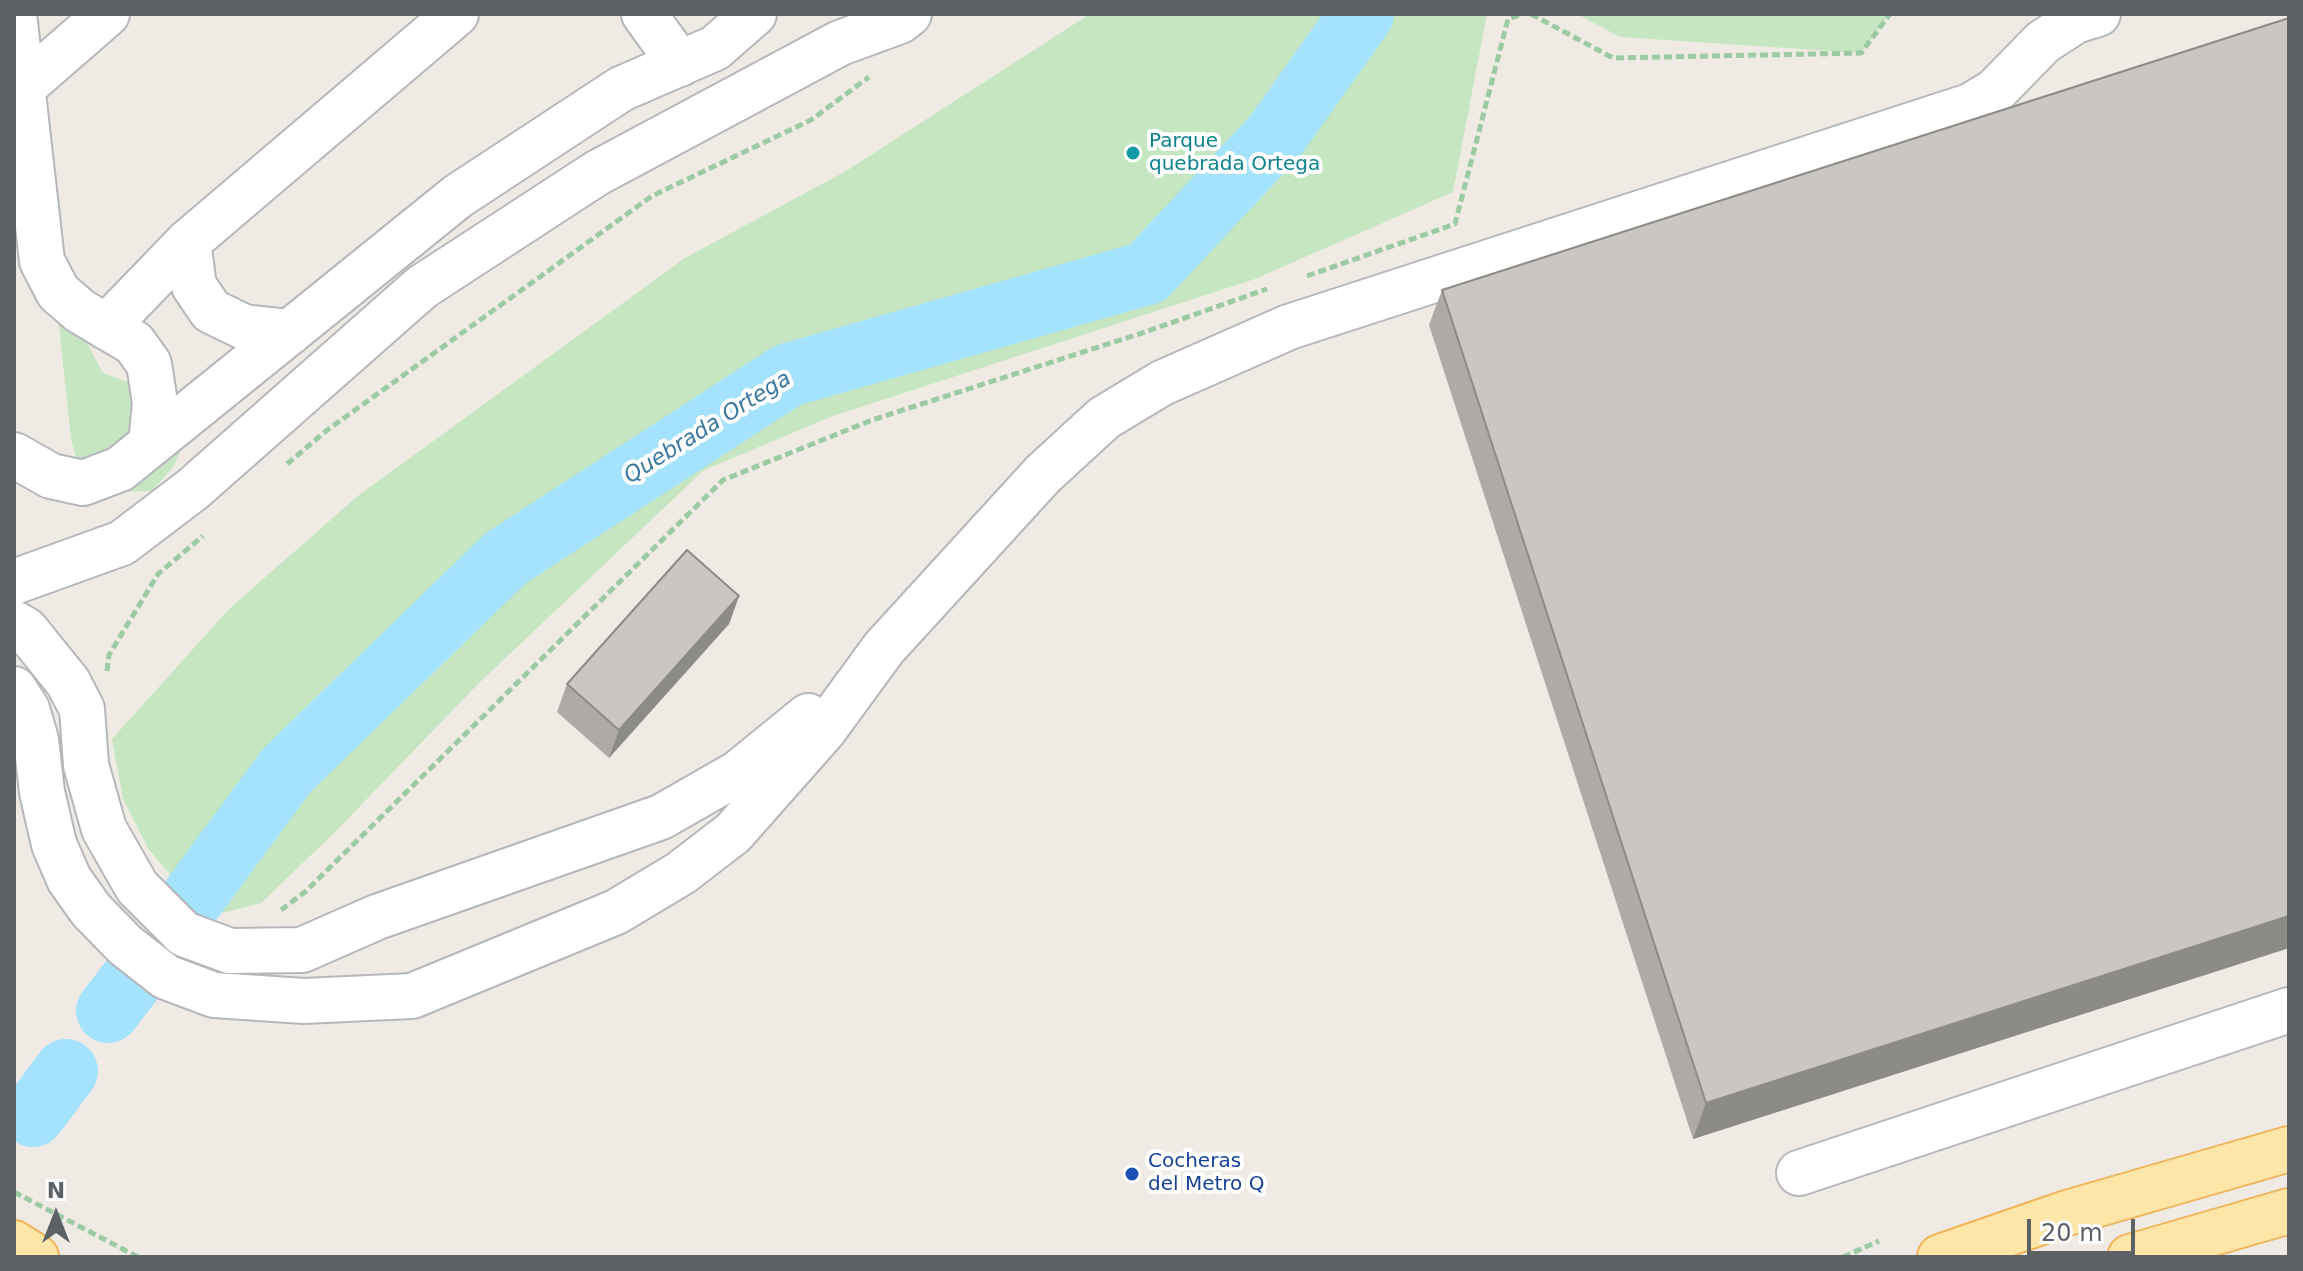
<!DOCTYPE html>
<style>
body{margin:0}
#map{position:relative;width:2303px;height:1271px;overflow:hidden;background:#efebe4;font-family:"DejaVu Sans",sans-serif}
canvas{display:block}
.frame{position:absolute;inset:0;border:16px solid #5c6165;pointer-events:none}
.north{position:absolute;left:16px;top:1175px;width:80px;height:80px;-webkit-text-stroke:6px #fff;paint-order:stroke;rotate:0deg;font-size:22px;font-weight:700;line-height:32px;text-align:center;color:#5c6165}
.north::after{content:'';display:block;margin:auto;width:28px;height:36px;background:#5c6165;clip-path:polygon(50% 0,100% 100%,50% 72%,0 100%)}
.scale{position:absolute;left:2027px;top:1219px;width:108px;height:36px;box-sizing:border-box;border:4px solid #5c6165;border-top:0;padding-left:10px;font-size:24px;line-height:28px;white-space:nowrap;color:#5c6165;-webkit-text-stroke:6px #fff;paint-order:stroke}
</style>
<div id="map">
<canvas width="2303" height="1271"></canvas>
<div class="frame"></div>
<div class="north">N</div>
<div class="scale">20 m</div>
</div>
<script>
const ctx = document.querySelector('canvas').getContext('2d');
ctx.lineJoin = 'round';
function fill(path, color) { ctx.fillStyle = color; ctx.fill(path, 'evenodd'); }
const shape = rows => new Path2D(rows.map(r => 'M' + r).join(''));
function trace(path, color, width, dash) { ctx.strokeStyle = color; ctx.lineWidth = width; ctx.lineCap = dash ? 'butt' : 'round'; ctx.setLineDash(dash || []); ctx.stroke(path); }
function drawText(font, color, halo, rows, align = 'center') {
  ctx.font = font + ' "DejaVu Sans",sans-serif'; ctx.lineWidth = 8; ctx.setLineDash([]); ctx.textBaseline = 'middle'; ctx.strokeStyle = halo; ctx.fillStyle = color; for (const [text, x, y, turn = 0] of rows) {
    ctx.save(); ctx.translate(x, y); ctx.rotate((+turn || 0) * Math.PI / 180); ctx.textAlign = isNaN(turn) ? turn : align; if (halo) ctx.strokeText(text, 0, 0); ctx.fillText(text, 0, 0); ctx.restore();
  }
}
const green = shape([
 [26,14,67,306,103,373,141,387,186,440,173,467,152,491,116,492,79,469,71,439],
 [1090,14,1487,14,1453,192,1255,279,833,416,704,470,478,684,334,833,261,903,223,913,180,886,149,850,123,799,112,739,230,608,359,495,685,258,846,171],
 [1577,14,1890,14,1861,53,1620,37]
]);
const river = shape([
 [189,903,287,770,506,558,788,375,1147,273,1276,135,1362,14],
 [108,1011,135,976],
 [33,1115,66,1071]
]);
const path = shape([
 [1531,14,1613,58,1861,53,1890,14],
 [1307,276,1455,224,1508,19,1522,14],
 [287,464,326,431,652,196,811,120,869,77],
 [107,671,109,655,158,574,203,536],
 [281,910,305,892,723,480,872,420,1142,333,1267,289],
 [14,1192,138,1257],
 [1843,1257,1879,1241]
]);
const minor = shape([
 [14,14,42,261,58,292,80,311,134,343,149,364,155,403,151,444],
 [644,14,680,64],
 [21,89,107,14],
 [188,242,194,286,211,311,244,327,290,332],
 [106,327,188,242,456,14],
 [14,455,51,476,83,483,120,469,458,196,621,89,715,48,754,14],
 [14,582,122,543,193,489,422,287,597,173,840,43,900,21,909,14],
 [14,623,26,630,68,682,82,709,86,765,104,829,137,887,184,934,230,951,302,950,377,917,661,817,738,773,808,716],
 [14,689,27,709,36,740,42,792,54,844,69,879,91,910,125,945,166,977,214,995,304,1001,412,996,616,912,681,873,733,833,824,730,884,648,1043,474,1104,418,1162,383,1289,327,1970,106,1995,91,2043,42,2075,21,2098,14],
 [1799,1173,2289,1010]
]);
const major = shape([
 [14,1243,36,1257],
 [1940,1257,2067,1213,2289,1149],
 [2130,1257,2289,1211]
]);
const wall = shape([
 [2289,18,2289,948,1693,1139,1429,325,1442,290],
 [739,596,729,624,609,758,557,712,567,684]
]);
const shadedWall = shape([
 [739,596,729,624,609,758,619,730],
 [2289,916,2289,948,1693,1139,1706,1103]
]);
const building = shape([
 [2289,18,2289,916,1706,1103,1442,290,2289,18],
 [687,550,739,596,619,730,567,684,687,550]
]);
const markers = [
 [1133,153,8,"#0f9aa8"],
 [1132,1174,8,"#1a4fb4"]
];
const cultureNames = [
 ["Parque",1149,142],
 ["quebrada Ortega",1149,165]
];
const transitNames = [
 ["Cocheras",1148,1162],
 ["del Metro Q",1148,1185]
];
const waterNames = [
 ["Quebrada Ortega",708,428,-32]
];
fill(green, '#c5e6c1');
trace(river, '#a4e2fe', 64);
trace(minor, '#b5b7bb', 48);
trace(major, '#f1b45b', 48);
trace(path, '#9bcaa3', 5, [8, 4]);
trace(minor, '#fff', 44);
trace(major, '#fee6a9', 44);
fill(wall, '#aeaaa6');
fill(shadedWall, '#8d8b87');
fill(building, '#cac6c1');
trace(building, '#8d8b87', 2);
for (const [x, y, r, color] of markers) { const dot = new Path2D(); dot.arc(x, y, r, 0, 2 * Math.PI); ctx.fillStyle = color; ctx.fill(dot); trace(dot, '#fff', 3); }
drawText('20px', '#0d838f', '#fff', cultureNames, 'left');
drawText('20px', '#164399', '#fff', transitNames, 'left');
drawText('italic 22px', '#3b789f', '#fff', waterNames);
</script>
